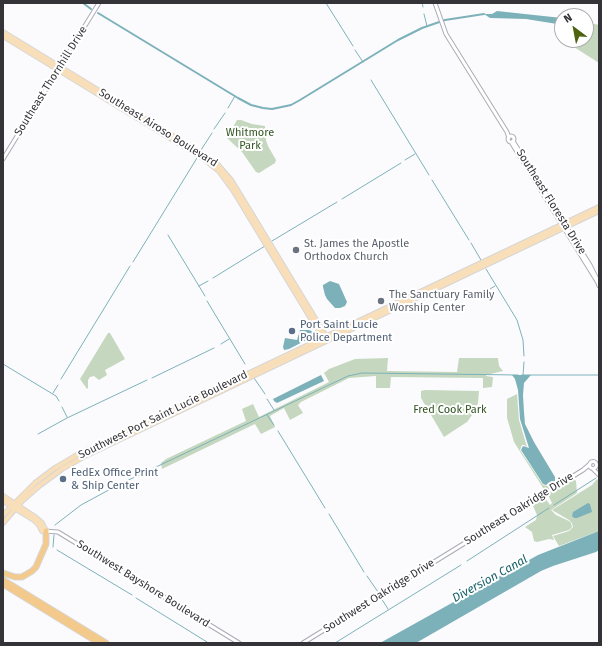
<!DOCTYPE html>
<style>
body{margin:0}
#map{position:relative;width:602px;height:646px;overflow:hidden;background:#fbfbfe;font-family:"Fira Sans",sans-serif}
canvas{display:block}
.frame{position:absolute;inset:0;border:4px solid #333338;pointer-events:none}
.north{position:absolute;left:554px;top:8px;width:40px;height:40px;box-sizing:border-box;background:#fff;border:1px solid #adadaf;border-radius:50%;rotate:328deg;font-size:11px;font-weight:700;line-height:16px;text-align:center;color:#333338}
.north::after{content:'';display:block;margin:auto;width:14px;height:18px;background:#4d6310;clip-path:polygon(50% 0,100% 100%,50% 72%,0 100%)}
</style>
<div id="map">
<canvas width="602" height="646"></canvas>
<div class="frame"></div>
<div class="north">N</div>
</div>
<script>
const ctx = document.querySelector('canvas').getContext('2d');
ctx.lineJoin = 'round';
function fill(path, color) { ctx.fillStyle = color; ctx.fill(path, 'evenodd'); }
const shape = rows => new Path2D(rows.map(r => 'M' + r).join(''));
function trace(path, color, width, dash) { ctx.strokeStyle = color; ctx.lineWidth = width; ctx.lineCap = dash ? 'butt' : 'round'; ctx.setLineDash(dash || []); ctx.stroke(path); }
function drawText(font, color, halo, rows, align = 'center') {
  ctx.font = font + ' "Fira Sans",sans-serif'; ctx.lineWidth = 4; ctx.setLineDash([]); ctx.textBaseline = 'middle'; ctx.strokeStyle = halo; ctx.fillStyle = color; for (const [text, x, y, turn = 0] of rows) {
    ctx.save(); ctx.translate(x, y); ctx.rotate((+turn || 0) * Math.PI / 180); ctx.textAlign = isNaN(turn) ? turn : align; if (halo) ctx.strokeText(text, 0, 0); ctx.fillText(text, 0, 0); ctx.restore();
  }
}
const green = shape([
 [586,22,599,25,599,63,574,47,577,40,586,40],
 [237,120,241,120,252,124,265,126,266,140,268,146,276,160,275,163,259,173,256,172,242,152,227,138],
 [108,333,110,333,125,359,105,370,107,375,99,380,94,376,90,377,88,380,88,388,87,389,80,379],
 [388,358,387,371,457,372,459,358,498,358,499,366,503,371,486,375,486,376,493,377,492,387,483,388,483,378,391,377,390,388,376,388,376,376,349,378,301,402,298,405,303,413,290,420,284,408,270,416,275,427,261,434,255,424,162,469,161,463,166,459,246,421,242,409,244,408,253,404,259,417,329,382,324,373,329,369,355,359],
 [425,390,479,391,478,403,475,411,467,422,444,437,421,398,421,391],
 [517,394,519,420,527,447,524,445,522,445,520,450,543,485,547,486,556,481,558,483,545,491,514,442,510,428,507,418,507,399],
 [572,477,576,481,577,493,551,510,556,515,569,521,571,523,572,527,569,530,552,535,554,540,549,539,537,542,534,541,532,532,525,527,536,520,537,515,533,506,533,503,544,496,550,505,552,503,547,493],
 [597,479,599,482,599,531,559,546,553,536,569,531,573,527,572,523,569,520,552,510,592,485]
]);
const water = shape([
 [497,11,562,18,562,27,557,24,526,19,490,18,484,14,492,14],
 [330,281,339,284,347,302,345,306,340,308,335,308,327,299,325,295,323,287,323,285],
 [300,330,309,330,314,332,316,335,289,349,284,350,283,347,285,338,297,340],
 [321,375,324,381,277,403,274,401,273,399],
 [512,375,531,375,524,383,523,395,524,412,525,424,534,442,555,477,555,481,546,485,543,484,521,450,523,446,529,448,520,419,518,390,515,379],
 [588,503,590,504,592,512,577,518,574,518,572,516,573,512],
 [599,531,599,550,596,552,553,566,541,571,416,643,380,643,538,555]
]);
const stream = shape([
 [326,3,353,46],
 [422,3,423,7],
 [424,14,427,26],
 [355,50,363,62],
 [371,80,429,175],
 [228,108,235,96],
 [214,129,225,113],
 [201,150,212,133],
 [405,160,415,154],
 [432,180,469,240],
 [342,199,401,163],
 [168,235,205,296],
 [272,241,337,202],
 [471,243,481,260],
 [133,262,197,158],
 [486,269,517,320,523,340,524,356],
 [213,278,265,246],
 [199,286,208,281],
 [485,292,495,286],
 [207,301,245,364],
 [221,344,229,339],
 [3,364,56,396,59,401],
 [522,375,599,375],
 [523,375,524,362],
 [152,378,214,348],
 [254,378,265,394],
 [61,379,130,266],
 [53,393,58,385],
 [267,399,274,410],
 [62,407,67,417],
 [267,415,274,425],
 [278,431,325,508],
 [38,434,67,418,147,380],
 [554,505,596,478],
 [329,514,364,572],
 [55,525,81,505,118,485,348,376,362,373,518,375],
 [53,547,54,535],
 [57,550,132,595],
 [467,561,549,508],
 [367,576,378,592],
 [136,598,207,642],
 [381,598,388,609],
 [335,643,461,565]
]);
const canal = shape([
 [83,3,91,9],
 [98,13,238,98,251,105,263,108,272,109,291,105,300,100,398,40,422,28,445,20,484,14]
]);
const minor = shape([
 [435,3,446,34,507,132,509,138],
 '508 139a3 3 0 1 1 6 0a3 3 0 1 1-6 0Z',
 [513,141,590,265,598,281,598,283,599,286],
 [511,142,598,283],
 [3,159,99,3],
 '589.5 465a3.5 3.5 0 1 1 7 0a3.5 3.5 0 1 1-7 0Z',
 [593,469,599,475],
 [44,531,58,532,239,643],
 [303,643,583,470,590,464]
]);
const major = shape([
 [3,32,204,155,217,164,231,180,236,188,327,338],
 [3,36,201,157,219,171,233,190,324,340],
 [3,496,35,517,42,523,46,531],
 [3,501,34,520,39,525,42,531],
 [3,515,35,483,55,468,77,455,599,207],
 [3,523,22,501,39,486,62,469,87,455,599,211]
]);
const highway = shape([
 [3,573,15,577,22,577,32,571,36,567,46,544,46,531],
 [3,580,106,643],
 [3,584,99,643]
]);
const markers = [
 [296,250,4,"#6b7280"],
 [381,301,4,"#6b7280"],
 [292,331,4,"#5c6f8a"],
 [63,479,4,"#5c6f8a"]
];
const streetNames = [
 ["Southeast Thornhill Drive",51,81,-58],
 ["Southeast Airoso Boulevard",158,128,32],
 ["Southeast Floresta Drive",551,202,58],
 ["Southwest Port Saint Lucie Boulevard",163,415,-26],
 ["Southeast Oakridge Drive",519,509,-32],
 ["Southwest Bayshore Boulevard",143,584,32],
 ["Southwest Oakridge Drive",379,596,-32]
];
const parkNames = [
 ["Whitmore",250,133],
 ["Park",250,146],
 ["Fred Cook Park",450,410]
];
const worshipNames = [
 ["St. James the Apostle",304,244],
 ["Orthodox Church",304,257],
 ["The Sanctuary Family",389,295],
 ["Worship Center",389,308]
];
const serviceNames = [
 ["Port Saint Lucie",300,325],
 ["Police Department",300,338],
 ["FedEx Office Print",71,473],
 ["& Ship Center",71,486]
];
const waterNames = [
 ["Diversion Canal",490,579,-29]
];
fill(green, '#c5d7be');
fill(water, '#7db1b9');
trace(stream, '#7db1b9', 1);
trace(canal, '#7db1b9', 2);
trace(minor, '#aaabb6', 5);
trace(major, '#d6d6d7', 6);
trace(highway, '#d6d6d7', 7);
trace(minor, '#fff', 3);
trace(major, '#f8dfb9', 4);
trace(highway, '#f3ca8b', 5);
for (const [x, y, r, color] of markers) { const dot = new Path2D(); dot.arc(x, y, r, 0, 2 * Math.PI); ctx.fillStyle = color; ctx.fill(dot); trace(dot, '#fff', 1.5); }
drawText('11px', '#333338', '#fff', streetNames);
drawText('11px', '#325422', '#fff', parkNames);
drawText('11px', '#5b616d', '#fff', worshipNames, 'left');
drawText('11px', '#4e5e75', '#fff', serviceNames, 'left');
drawText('italic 12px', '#19606a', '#fff', waterNames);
</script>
